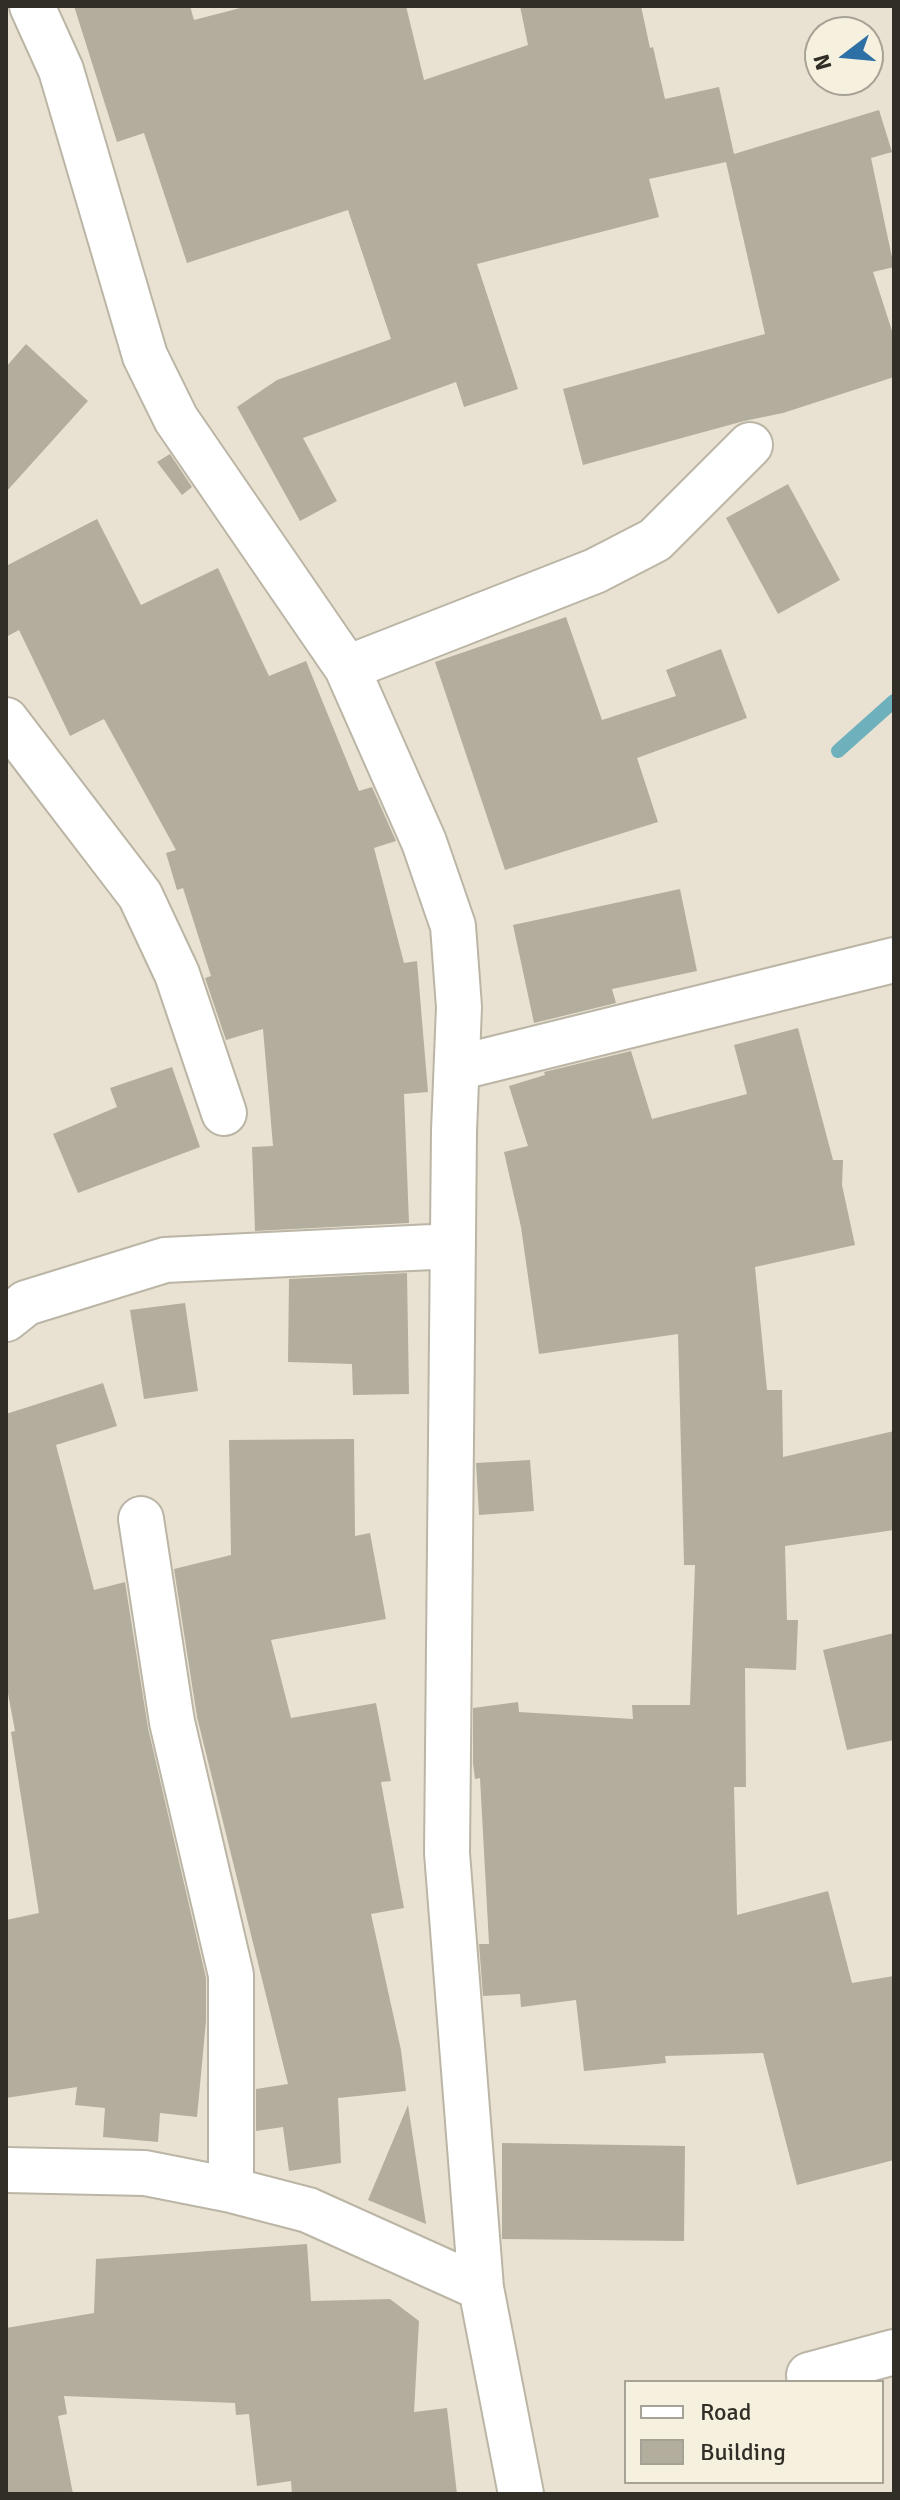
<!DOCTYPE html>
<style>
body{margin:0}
#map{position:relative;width:900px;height:2500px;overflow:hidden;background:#e9e2d2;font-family:Signika,sans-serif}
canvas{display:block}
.frame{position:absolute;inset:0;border:8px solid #312e28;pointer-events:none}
.legend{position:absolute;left:624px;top:2380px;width:260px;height:104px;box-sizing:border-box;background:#f6f0df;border:2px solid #a7a296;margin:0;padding:10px 14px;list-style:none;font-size:24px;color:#312e28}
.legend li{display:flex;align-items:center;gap:16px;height:40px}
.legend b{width:40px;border:2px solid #a7a296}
.north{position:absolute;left:804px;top:16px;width:80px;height:80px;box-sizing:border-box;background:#f6f0df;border:2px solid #a7a296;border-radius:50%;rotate:254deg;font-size:22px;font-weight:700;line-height:32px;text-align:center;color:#312e28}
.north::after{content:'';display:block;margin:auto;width:28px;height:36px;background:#2d70a5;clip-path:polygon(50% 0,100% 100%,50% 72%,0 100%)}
</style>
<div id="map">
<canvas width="900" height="2500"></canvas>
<div class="frame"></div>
<ul class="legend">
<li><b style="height:10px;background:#fff"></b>Road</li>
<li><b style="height:22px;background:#b3ad9e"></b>Building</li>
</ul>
<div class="north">N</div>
</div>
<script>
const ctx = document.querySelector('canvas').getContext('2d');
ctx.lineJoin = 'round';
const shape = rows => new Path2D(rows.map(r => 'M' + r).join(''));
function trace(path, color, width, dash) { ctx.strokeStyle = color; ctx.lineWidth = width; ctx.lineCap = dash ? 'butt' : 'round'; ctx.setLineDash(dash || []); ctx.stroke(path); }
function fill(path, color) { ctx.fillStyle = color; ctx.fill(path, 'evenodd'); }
const stream = shape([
 [838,751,894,701]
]);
const building = shape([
 [74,6,190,6,194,20,248,6,406,6,424,80,528,45,520,6,641,6,650,48,653,47,665,99,719,87,734,154,879,110,892,152,871,158,894,267,873,272,894,337,894,377,783,413,744,421,583,465,563,389,765,334,726,162,649,179,659,217,477,264,518,389,464,407,456,382,303,438,337,501,300,521,237,407,277,380,391,339,348,210,187,263,144,133,117,142],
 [26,344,88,401,6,492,6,367],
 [170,454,192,487,182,495,157,462],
 [788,484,840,580,778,614,726,518],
 [97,519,141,605,218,568,269,676,306,661,359,791,372,787,396,841,374,848,404,963,417,961,428,1092,404,1094,409,1223,255,1231,252,1147,273,1146,263,1029,226,1040,205,978,211,976,183,888,177,890,166,853,176,850,104,719,70,736,19,630,6,637,6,566],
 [566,617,602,720,676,696,666,670,721,649,747,718,637,758,658,822,505,870,435,662],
 [680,889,697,971,612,989,616,1003,534,1023,513,925],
 [798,1028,833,1160,843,1160,842,1185,855,1245,755,1267,767,1390,782,1390,783,1457,894,1431,894,1530,785,1546,787,1620,798,1620,796,1670,745,1668,746,1787,734,1787,737,1915,828,1891,852,1983,894,1976,894,2160,797,2185,763,2053,665,2056,666,2063,584,2071,576,2000,521,2007,520,1994,483,1996,479,1944,489,1944,480,1778,475,1779,473,1763,473,1708,518,1702,519,1712,633,1719,632,1705,690,1705,695,1565,684,1565,678,1334,539,1354,521,1227,504,1152,528,1146,509,1086,545,1075,544,1072,631,1051,652,1119,747,1094,734,1045],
 [172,1067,200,1147,78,1193,53,1134,117,1107,110,1088],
 [407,1273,409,1394,353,1395,352,1364,288,1362,289,1279],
 [185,1303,198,1391,144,1399,130,1310],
 [103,1383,117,1426,56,1445,94,1590,125,1582,148,1728,206,1978,206,2021,197,2117,160,2113,158,2142,103,2137,105,2108,75,2105,77,2087,6,2098,6,1920,39,1913,11,1732,15,1731,6,1683,6,1414],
 [354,1439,355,1536,370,1533,386,1619,271,1640,291,1718,376,1703,391,1781,381,1782,404,1908,371,1914,401,2050,406,2091,338,2098,341,2163,289,2171,283,2127,256,2131,256,2089,288,2084,197,1717,174,1569,231,1555,229,1440],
 [530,1460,534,1511,479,1515,476,1463],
 [894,1633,894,1740,847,1750,823,1650],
 [408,2105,426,2224,368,2200],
 [502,2143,685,2146,684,2241,502,2239],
 [307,2244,311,2301,390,2299,419,2321,414,2412,447,2408,457,2494,292,2494,291,2481,257,2486,249,2414,236,2415,235,2403,64,2396,67,2414,58,2416,73,2494,6,2494,6,2328,94,2313,96,2259]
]);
const minor = shape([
 [32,6,61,70,145,356,176,419,347,668,424,842,453,926,459,1007,454,1131,447,1853,481,2288,521,2494],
 [347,668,595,571,655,540,750,445],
 [6,720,140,895,177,974,224,1113],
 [457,1068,894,960],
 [6,1319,26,1303,165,1260,453,1246],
 [141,1519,172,1722,231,1975,231,2190],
 [6,2170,145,2173,231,2190,308,2210,481,2288],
 [809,2375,894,2352]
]);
trace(stream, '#6eb1bc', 14);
fill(building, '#b3ad9e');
trace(minor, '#bbb5a5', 48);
trace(minor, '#fff', 44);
</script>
